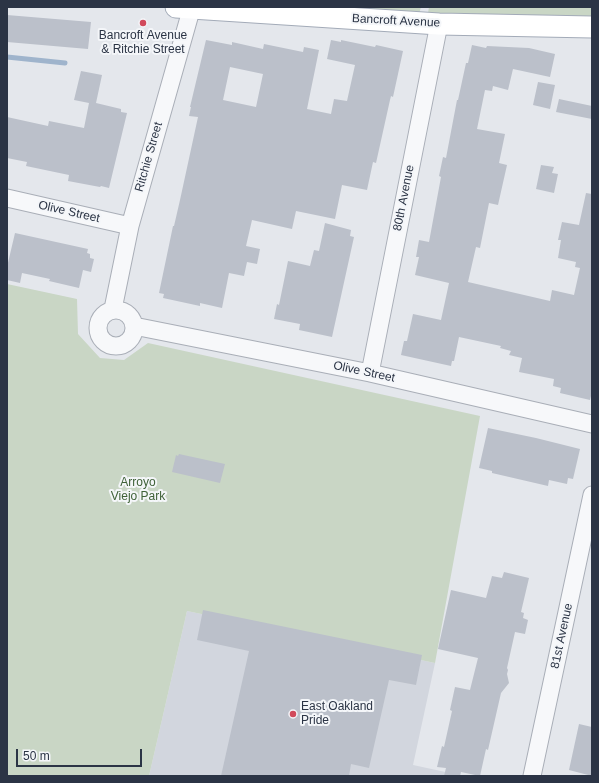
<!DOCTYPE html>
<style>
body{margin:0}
#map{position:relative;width:599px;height:783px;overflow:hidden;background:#e4e7ec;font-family:Helvetica,sans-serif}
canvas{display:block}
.frame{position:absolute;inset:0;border:8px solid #2b3445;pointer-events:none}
.scale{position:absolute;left:16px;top:749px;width:126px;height:18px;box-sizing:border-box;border:2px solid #2b3445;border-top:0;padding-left:5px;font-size:12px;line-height:14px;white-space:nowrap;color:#2b3445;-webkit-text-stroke:3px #f4f6f9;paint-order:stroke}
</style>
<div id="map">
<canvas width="599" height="783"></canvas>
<div class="frame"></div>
<div class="scale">50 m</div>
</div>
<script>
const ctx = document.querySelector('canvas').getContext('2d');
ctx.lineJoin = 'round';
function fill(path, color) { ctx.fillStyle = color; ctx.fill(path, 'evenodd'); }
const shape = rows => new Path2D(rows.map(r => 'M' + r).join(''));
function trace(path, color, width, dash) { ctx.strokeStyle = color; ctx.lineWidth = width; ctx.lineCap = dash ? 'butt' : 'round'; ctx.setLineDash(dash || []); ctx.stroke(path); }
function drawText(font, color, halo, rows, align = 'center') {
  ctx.font = font + ' Helvetica,sans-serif'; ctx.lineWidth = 4; ctx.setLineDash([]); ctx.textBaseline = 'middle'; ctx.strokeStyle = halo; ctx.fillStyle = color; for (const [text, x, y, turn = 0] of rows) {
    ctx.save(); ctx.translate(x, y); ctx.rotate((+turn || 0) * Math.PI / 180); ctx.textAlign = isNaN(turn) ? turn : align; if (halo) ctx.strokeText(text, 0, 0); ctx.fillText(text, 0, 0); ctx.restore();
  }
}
const built = shape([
 [187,611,435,663,413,765,464,776,149,776]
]);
const green = shape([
 [292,7,421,7,419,14],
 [429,7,592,7,592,17,428,13],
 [7,284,77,299,78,334,100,358,124,360,148,343,480,416,435,663,187,611,149,776,7,776]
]);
const stream = shape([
 [7,57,65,63]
]);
const building = shape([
 [7,15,91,22,88,49,7,42],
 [206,40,232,45,232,42,263,49,264,44,303,52,304,47,319,50,307,109,331,114,334,99,347,101,355,65,327,59,331,40,341,42,341,40,375,47,376,45,403,51,393,97,391,96,390,100,376,163,373,162,367,190,342,185,335,219,296,211,292,229,252,220,246,246,260,249,257,264,247,262,244,276,229,273,222,308,200,303,200,306,163,298,164,294,159,293,173,226,174,226,180,200,198,117,189,116,191,107,190,107],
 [230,67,263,74,256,107,223,100],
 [472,45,486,48,487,46,529,48,555,54,550,77,513,69,508,90,493,86,492,91,485,90,477,129,505,134,499,163,507,165,498,205,489,203,480,248,476,247,468,282,550,301,552,290,574,295,580,268,575,267,576,262,558,258,561,240,558,240,562,222,579,225,586,193,592,194,592,392,590,400,560,393,561,388,553,386,554,379,519,372,522,358,509,355,511,351,500,348,501,346,459,337,454,361,452,361,451,366,401,355,404,341,407,341,413,314,441,320,449,283,415,275,419,257,416,257,419,240,429,242,441,177,439,176,443,157,446,158,457,100,458,100,466,63,468,63],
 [81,71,102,75,96,103,121,109,121,112,127,113,109,188,101,186,100,187,68,181,69,175,26,166,27,162,7,158,7,117,48,126,49,121,84,128,89,103,74,100],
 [538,82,555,85,550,109,533,105],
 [559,99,592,106,592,119,556,112],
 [541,165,554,167,552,173,558,174,554,193,536,189],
 [325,223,351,230,350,236,354,237,332,337,299,330,300,324,274,319,277,304,279,305,288,261,310,266,314,250,319,251],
 [15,233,88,249,87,253,90,254,90,258,94,259,91,272,83,270,79,288,49,281,50,279,22,273,20,283,7,280,7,267],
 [488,428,536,438,580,449,573,479,568,478,567,484,549,480,548,486,492,473,492,471,479,468],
 [179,454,225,464,220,483,172,472,176,455,178,456],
 [504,572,529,578,521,612,524,613,523,618,528,620,525,634,515,632,507,668,508,670,507,674,509,683,501,693,488,750,486,749,480,776,461,772,460,776,444,776,446,768,437,767,442,746,444,747,452,711,450,710,455,687,470,690,478,658,438,649,451,590,486,598,492,576,502,578],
 [203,610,422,655,416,685,389,680,369,768,351,764,349,776,221,776,249,651,197,640],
 [579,724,592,727,592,776,569,770]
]);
const minor = shape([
 [7,198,130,226],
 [113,309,130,226,192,7],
 '98 328a18 18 0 1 1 36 0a18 18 0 1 1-36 0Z',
 [134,326,370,373,592,424],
 [370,373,439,24],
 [532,776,592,495]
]);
const major = shape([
 [176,7,439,24,592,27]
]);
const markers = [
 [143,23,4,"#d1495b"],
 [293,714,4,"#d1495b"]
];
const streetNames = [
 ["Bancroft Avenue",396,21,3],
 ["Ritchie Street",149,157,-74],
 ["80th Avenue",404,198,-79],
 ["Olive Street",69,212,13],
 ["Olive Street",364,372,12],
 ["81st Avenue",562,636,-78]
];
const poiNames = [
 ["Bancroft Avenue",143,36],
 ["& Ritchie Street",143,50],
 ["East Oakland",301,707,"left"],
 ["Pride",301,721,"left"]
];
const parkNames = [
 ["Arroyo",138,483],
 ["Viejo Park",138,497]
];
fill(built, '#d2d6de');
fill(green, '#c9d6c5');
trace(stream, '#9fb4cc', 5);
fill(building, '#bbc0ca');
trace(minor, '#a9aeb7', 19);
trace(major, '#a3abb8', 23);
trace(minor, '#f7f8fa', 17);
trace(major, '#fff', 21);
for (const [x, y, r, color] of markers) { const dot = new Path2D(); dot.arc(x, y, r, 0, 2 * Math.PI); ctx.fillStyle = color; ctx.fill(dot); trace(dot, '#f4f6f9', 1.5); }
drawText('12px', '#2b3445', '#f4f6f9', streetNames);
drawText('12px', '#2b3445', '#f4f6f9', poiNames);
drawText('12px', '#3f6138', '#f4f6f9', parkNames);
</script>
